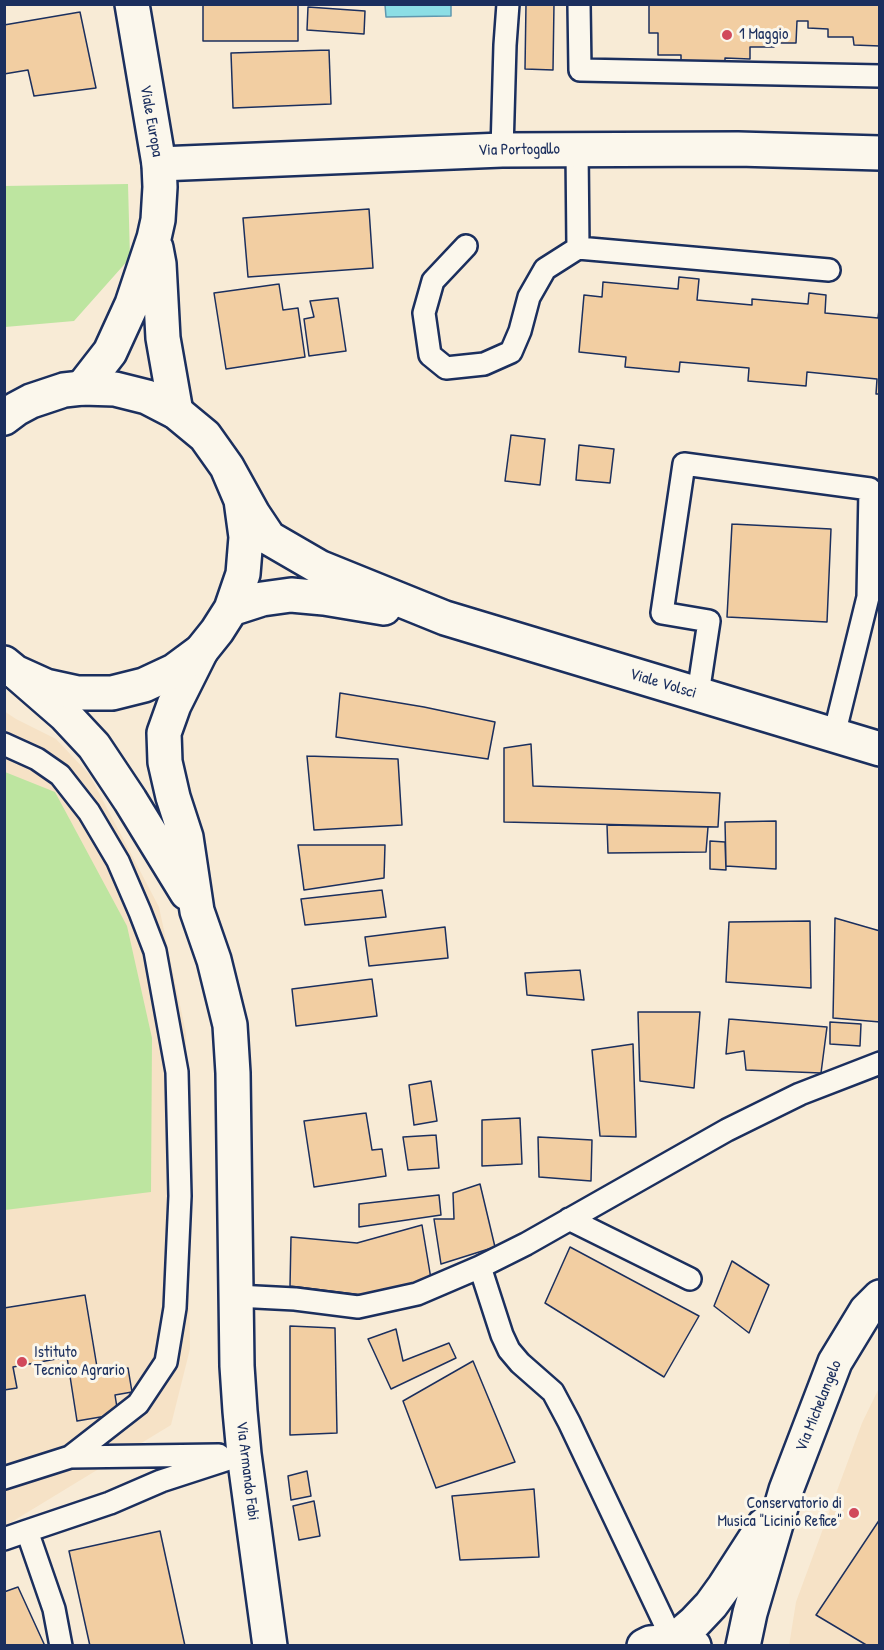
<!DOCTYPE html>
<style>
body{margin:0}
#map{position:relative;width:884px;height:1650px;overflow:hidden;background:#f8ebd6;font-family:"Patrick Hand",sans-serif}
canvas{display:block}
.frame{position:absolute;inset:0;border:6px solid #1b2f5e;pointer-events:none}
</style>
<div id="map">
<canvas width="884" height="1650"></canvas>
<div class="frame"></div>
</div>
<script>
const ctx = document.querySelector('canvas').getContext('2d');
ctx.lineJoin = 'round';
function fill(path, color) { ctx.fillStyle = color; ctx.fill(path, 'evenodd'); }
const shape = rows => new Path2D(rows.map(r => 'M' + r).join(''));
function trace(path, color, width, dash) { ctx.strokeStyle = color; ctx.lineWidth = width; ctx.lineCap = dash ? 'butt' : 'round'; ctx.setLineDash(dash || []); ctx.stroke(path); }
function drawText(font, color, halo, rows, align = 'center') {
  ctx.font = font + ' "Patrick Hand",sans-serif'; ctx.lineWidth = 6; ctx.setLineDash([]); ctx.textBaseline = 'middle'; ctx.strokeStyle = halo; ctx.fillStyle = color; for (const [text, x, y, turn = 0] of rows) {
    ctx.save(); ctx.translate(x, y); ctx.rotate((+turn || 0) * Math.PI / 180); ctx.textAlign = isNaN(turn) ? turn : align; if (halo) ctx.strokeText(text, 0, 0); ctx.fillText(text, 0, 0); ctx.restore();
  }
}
const built = shape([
 [4,711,16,719,56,739,89,774,159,907,186,1033,190,1349,171,1425,5,1526],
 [879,1388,879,1645,789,1646,796,1602,862,1423]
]);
const green = shape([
 [128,184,130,258,74,321,5,327,4,186],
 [5,772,55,792,127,926,152,1038,151,1192,5,1210]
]);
const water = shape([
 [385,5,451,5,451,16,386,17,385,5]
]);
const building = shape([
 [298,4,298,41,203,41,203,5,298,4],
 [526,4,554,4,553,70,525,69,526,4],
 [649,4,880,4,880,46,854,45,853,37,828,37,828,29,808,28,808,21,797,21,796,43,774,43,774,47,750,47,750,59,725,58,725,65,681,64,681,55,658,55,658,33,649,33,649,4],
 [308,7,365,11,364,34,307,30,308,7],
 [80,12,96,88,34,96,28,70,4,74,4,25,80,12],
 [329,50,331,104,233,108,231,53,329,50],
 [369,209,373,268,248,277,243,218,369,209],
 [679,277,699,279,697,300,752,305,752,299,808,304,809,293,826,295,825,313,878,318,880,302,880,394,876,394,877,379,807,372,806,386,748,381,749,368,680,362,679,372,625,367,626,357,579,352,584,295,602,297,603,282,678,289,679,277],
 [279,284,283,310,298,308,305,357,226,369,214,293,279,284],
 [338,298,346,351,309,356,304,319,314,317,310,301,338,298],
 [511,435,545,439,540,485,505,481,511,435],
 [579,445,614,449,610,483,576,480,579,445],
 [732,524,831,529,827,622,727,617,732,524],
 [340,693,424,707,495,722,488,759,336,737,340,693],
 [531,744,533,786,720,793,718,827,504,822,504,748,531,744],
 [307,756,398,759,402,825,314,830,307,756],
 [776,821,776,869,726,866,725,822,776,821],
 [607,825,708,827,706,852,608,853,607,825],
 [710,841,725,842,726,870,710,869,710,841],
 [298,845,385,845,384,878,304,890,298,845],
 [382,890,386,917,305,925,301,899,382,890],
 [835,918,880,931,880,1022,833,1018,835,918],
 [810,921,811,988,726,982,729,922,810,921],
 [445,927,448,958,369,966,365,937,445,927],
 [580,970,584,1000,527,995,525,973,580,970],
 [372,979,377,1016,296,1026,292,989,372,979],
 [638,1012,700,1012,694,1088,640,1081,638,1012],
 [729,1019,827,1027,821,1073,746,1070,744,1051,726,1054,729,1019],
 [830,1022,861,1024,860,1046,830,1044,830,1022],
 [633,1044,636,1137,600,1136,592,1050,633,1044],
 [431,1081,437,1121,414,1125,409,1085,431,1081],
 [366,1113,372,1150,382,1149,386,1176,314,1187,304,1121,366,1113],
 [520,1118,522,1164,482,1166,482,1120,520,1118],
 [436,1135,439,1168,408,1170,403,1137,436,1135],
 [538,1137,592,1140,591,1181,539,1177,538,1137],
 [480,1184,495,1247,441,1264,434,1219,454,1219,453,1193,480,1184],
 [439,1195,441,1215,359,1227,359,1204,439,1195],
 [422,1225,431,1279,371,1296,290,1286,291,1237,357,1243,422,1225],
 [570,1247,699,1316,664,1377,545,1303,570,1247],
 [732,1261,769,1285,749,1333,714,1306,732,1261],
 [85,1295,98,1373,128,1368,132,1392,115,1395,118,1414,77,1421,67,1357,13,1367,17,1388,4,1390,4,1308,85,1295],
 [290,1326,335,1328,337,1433,290,1435,290,1326],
 [396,1329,403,1361,449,1343,456,1358,391,1389,368,1339,396,1329],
 [473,1361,515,1462,436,1488,403,1401,473,1361],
 [307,1471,311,1496,291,1500,288,1476,307,1471],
 [534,1489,539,1557,460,1560,452,1496,534,1489],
 [314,1501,320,1536,299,1540,293,1506,314,1501],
 [880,1519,880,1646,868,1646,816,1615,880,1519],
 [160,1531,185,1646,90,1646,69,1551,160,1531],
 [18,1587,45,1646,4,1646,4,1592,18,1587]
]);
const service = shape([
 [579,4,580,70,880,76],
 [577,149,578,248,829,270],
 [502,150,505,45,508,4],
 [466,246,433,281,424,313,430,355,446,368,484,364,511,352,520,331,529,297,545,269,578,248],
 [698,694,709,621,662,613,684,464,870,489,868,597,834,735],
 [4,744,37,759,60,775,89,812,118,861,140,912,155,951,177,1072,180,1196,175,1308,166,1362,138,1404,70,1457],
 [569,1219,690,1279],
 [480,1267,502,1335,509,1350,520,1363,553,1392,569,1422,673,1641],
 [236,1296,295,1299,358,1307,417,1294,480,1267,526,1244,727,1130,800,1094,880,1063],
 [4,1478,70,1457,219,1455],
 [4,1539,27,1531],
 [61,1646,54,1609,27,1531,110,1503,161,1481,244,1454]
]);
const minor = shape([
 [159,164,502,150,738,149,880,153],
 [673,1641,694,1623,711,1605,724,1587,764,1525],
 [644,1646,650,1643,673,1641,694,1646],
 [743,1646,750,1613,786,1490,835,1362,866,1311,880,1297]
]);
const tertiary = shape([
 [156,248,159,264,163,338,176,412],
 [82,388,110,352,132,304,154,238,158,220,160,187,159,164,132,4],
 [201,651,174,705,164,733,165,762,173,797,186,837,197,911,214,960,230,1025,233,1073,237,1366,240,1411,244,1454,270,1646],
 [19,675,65,715,94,746,130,800,187,893]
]);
const primary = shape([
 [4,418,16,409,31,401,64,390,82,388,115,389,147,397,176,412,205,436,227,467,241,500,246,537,243,574,231,609,217,631,201,651,174,671,144,685,112,693,78,693,46,686,15,672,4,663],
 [227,467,253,514,269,538,319,567,445,618,880,749],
 [231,609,262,599,291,595,324,598,384,608]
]);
const markers = [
 [727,35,6,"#d1495b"],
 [22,1362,6,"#d1495b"],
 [854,1513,6,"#d1495b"]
];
const poiNames = [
 ["1 Maggio",739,35],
 ["Istituto",34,1353],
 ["Tecnico Agrario",34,1371],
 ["Conservatorio di",842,1504,"right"],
 ["Musica \"Licinio Refice\"",842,1522,"right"]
];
const streetNames = [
 ["Viale Europa",151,121,80],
 ["Via Portogallo",519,150,-1],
 ["Viale Volsci",663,684,17],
 ["Via Michelangelo",819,1406,-68],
 ["Via Armando Fabi",247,1471,83]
];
fill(built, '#f6e2c6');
fill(green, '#bde5a0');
fill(water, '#8cdee5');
trace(water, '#5f98af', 1.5);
fill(building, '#f2cea2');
trace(building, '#1b2f5e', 1.5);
trace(service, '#1b2f5e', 26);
trace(minor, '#1b2f5e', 38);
trace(tertiary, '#1b2f5e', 38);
trace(primary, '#1b2f5e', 38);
trace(service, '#fbf7ec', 21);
trace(minor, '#fbf7ec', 33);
trace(tertiary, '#fbf7ec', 33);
trace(primary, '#fbf7ec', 33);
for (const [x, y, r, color] of markers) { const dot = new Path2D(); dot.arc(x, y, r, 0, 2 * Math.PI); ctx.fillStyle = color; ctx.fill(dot); trace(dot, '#fbf7ec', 2); }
drawText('16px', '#1b2f5e', '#fbf7ec', poiNames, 'left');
drawText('16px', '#1b2f5e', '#fbf7ec', streetNames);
</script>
